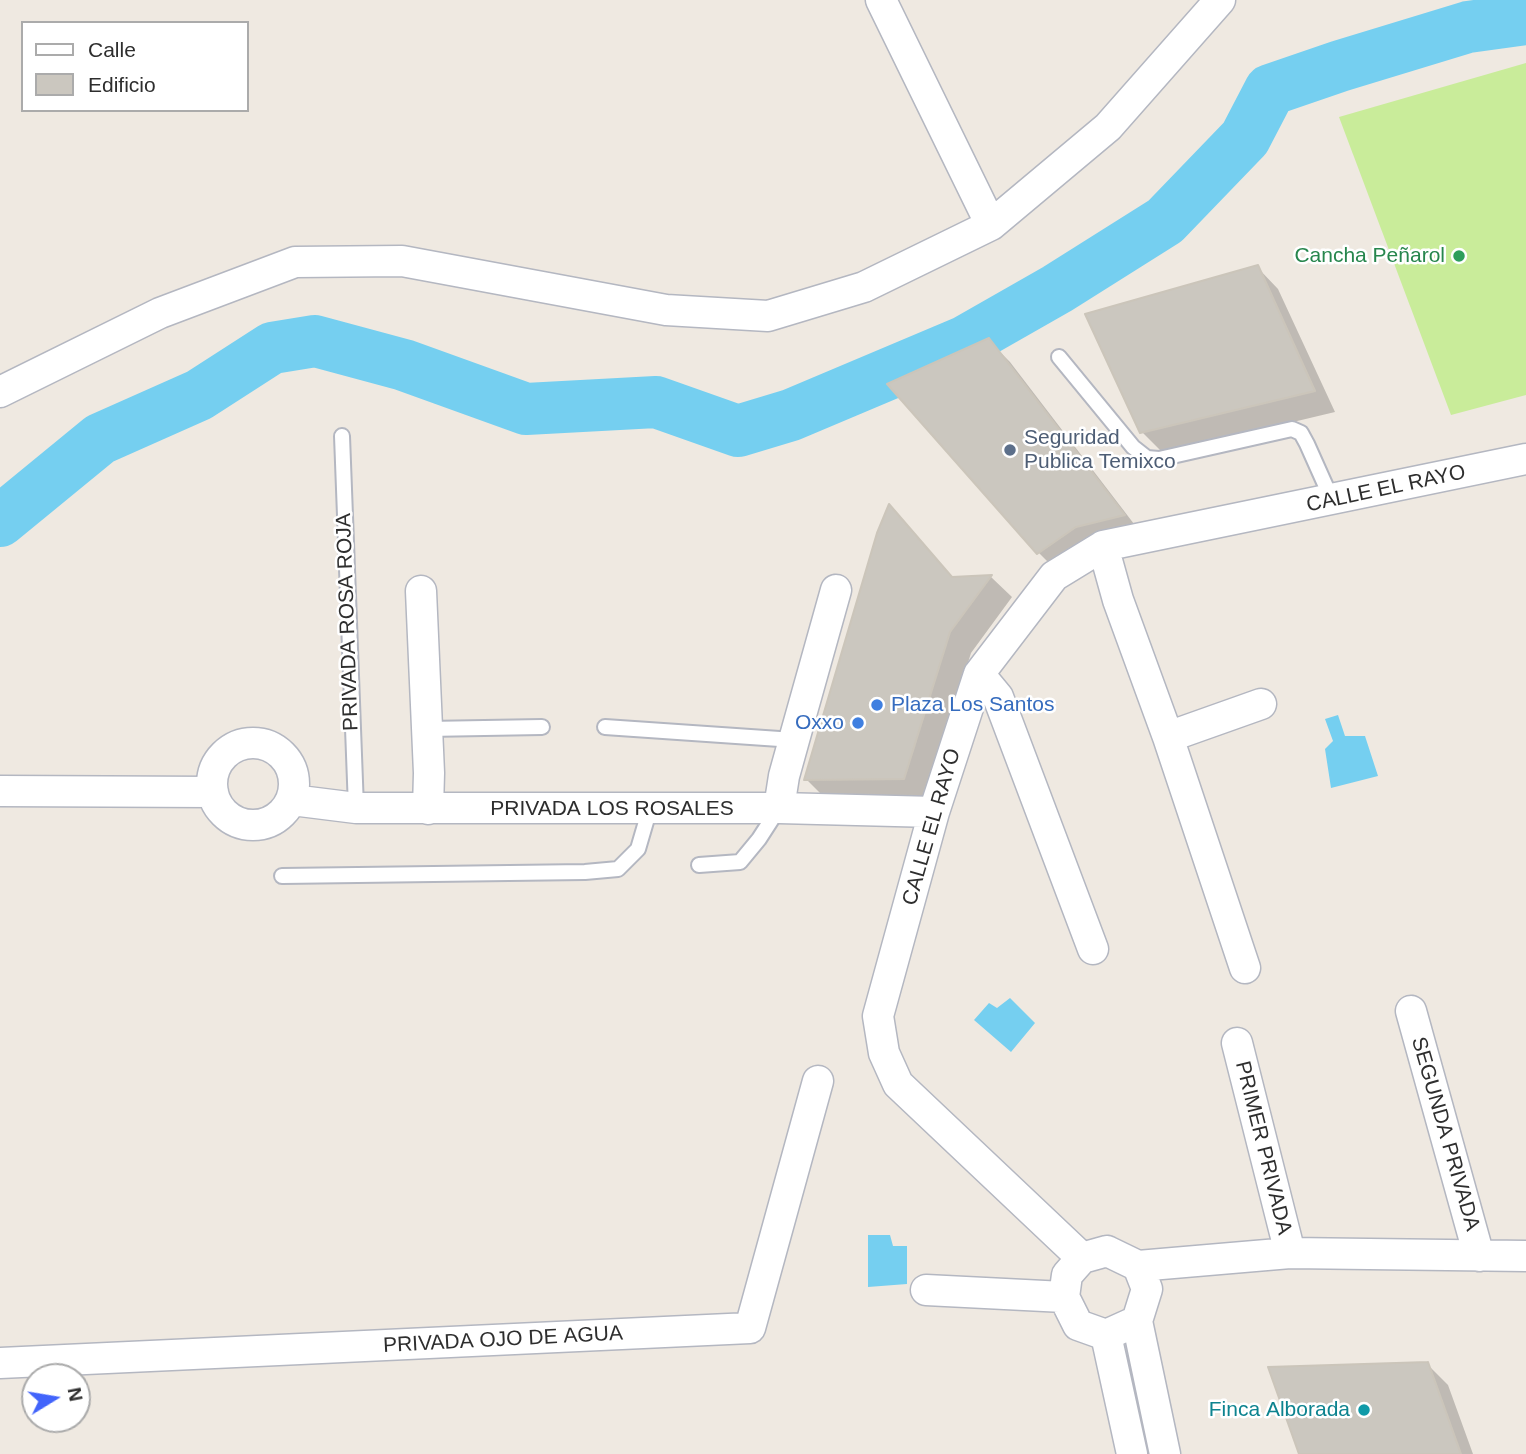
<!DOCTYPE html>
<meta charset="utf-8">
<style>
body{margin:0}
#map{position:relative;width:1526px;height:1454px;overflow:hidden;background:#efe9e1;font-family:Arial,sans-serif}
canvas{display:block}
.legend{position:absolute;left:21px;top:21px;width:228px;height:91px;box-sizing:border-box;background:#fff;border:2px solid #ababab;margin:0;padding:9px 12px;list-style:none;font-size:21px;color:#2e2e2e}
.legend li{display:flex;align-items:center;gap:14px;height:35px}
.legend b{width:35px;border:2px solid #ababab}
.north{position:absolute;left:21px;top:1363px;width:70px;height:70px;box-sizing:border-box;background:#fff;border:2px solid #ababab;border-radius:50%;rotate:79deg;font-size:19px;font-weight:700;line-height:28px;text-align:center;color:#2e2e2e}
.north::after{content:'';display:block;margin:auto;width:24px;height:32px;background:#4264fb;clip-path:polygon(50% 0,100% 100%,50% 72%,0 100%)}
</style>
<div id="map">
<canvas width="1526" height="1454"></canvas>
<ul class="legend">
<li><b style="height:9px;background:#fff"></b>Calle</li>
<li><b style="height:19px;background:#cbc7bf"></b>Edificio</li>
</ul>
<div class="north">N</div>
</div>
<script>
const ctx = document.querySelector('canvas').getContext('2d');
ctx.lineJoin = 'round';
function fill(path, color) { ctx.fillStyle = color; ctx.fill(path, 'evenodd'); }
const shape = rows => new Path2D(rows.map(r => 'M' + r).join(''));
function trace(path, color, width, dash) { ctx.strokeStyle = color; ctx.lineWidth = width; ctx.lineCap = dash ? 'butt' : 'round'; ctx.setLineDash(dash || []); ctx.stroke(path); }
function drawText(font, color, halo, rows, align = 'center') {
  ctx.font = font + ' Arial,sans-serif'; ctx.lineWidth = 5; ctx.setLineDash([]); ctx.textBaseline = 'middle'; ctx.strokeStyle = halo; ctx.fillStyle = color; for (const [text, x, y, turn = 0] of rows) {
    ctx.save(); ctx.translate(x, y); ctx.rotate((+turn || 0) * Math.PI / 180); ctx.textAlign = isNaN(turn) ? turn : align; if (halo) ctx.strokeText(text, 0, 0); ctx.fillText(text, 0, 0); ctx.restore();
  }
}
const pitch = shape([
 [1526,63,1526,395,1451,415,1339,117]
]);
const water = shape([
 [1338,715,1345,736,1365,736,1378,776,1331,788,1325,749,1333,741,1325,719],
 [1010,998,1035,1023,1011,1052,974,1020,989,1003,997,1008],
 [868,1235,890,1235,893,1246,907,1246,907,1284,868,1287]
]);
const shadow = shape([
 [1257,267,1278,289,1335,412,1163,453,1142,432],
 [988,340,1010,362,1144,537,1059,573,1038,552],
 [890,507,910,528,954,579,991,577,1012,597,971,653,925,799,827,800,806,779],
 [1427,1364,1448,1385,1473,1454,1301,1454]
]);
const river = shape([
 [0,521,100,439,199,395,272,348,315,341,404,365,526,409,656,402,738,431,791,415,964,342,1057,289,1165,221,1245,138,1270,90,1340,66,1468,27,1526,19]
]);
const building = shape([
 [1258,265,1315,391,1140,433,1085,314,1258,265],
 [989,338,1125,515,1076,527,1037,554,887,384,989,338],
 [889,504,952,577,992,575,950,632,904,779,804,780,877,533,889,504],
 [1428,1362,1461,1454,1299,1454,1268,1367,1428,1362]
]);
const lane = shape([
 [1059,357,1133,447,1147,458,1159,459,1292,429,1301,433,1307,444,1332,500],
 [342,436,356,808],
 [605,727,794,740],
 [427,729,542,727],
 [699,865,740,862,759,839,779,808],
 [282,876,585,872,618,869,638,849,650,808]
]);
const street = shape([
 [881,0,991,225],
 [0,392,160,313,295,262,402,261,666,310,768,316,864,287,991,225,1108,127,1220,0],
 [1103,546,1118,600,1168,737,1245,968],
 [421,591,429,773,428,809],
 [979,674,998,697,1093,949],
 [1168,737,1261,704],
 '212 784a41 41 0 1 1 82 0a41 41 0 1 1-82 0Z',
 [0,791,213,792],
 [292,800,356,808,779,808,934,812],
 [779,808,784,776,794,740,836,590],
 [1411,1011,1479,1256],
 [1237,1043,1290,1253],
 [1107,1251,1138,1266,1147,1289,1137,1321,1106,1335,1078,1325,1064,1297,1067,1275,1082,1258,1107,1251],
 [1082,1258,898,1084,884,1053,878,1016,934,812,979,674,1054,576,1103,546,1526,459],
 [1138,1266,1290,1253,1526,1256],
 [926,1290,1064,1297],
 [1137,1321,1165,1454],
 [1106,1335,1132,1454],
 [0,1363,750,1328,818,1081]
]);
const markers = [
 [1459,256,7,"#2e9e5b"],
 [1010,450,7,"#5c6f8a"],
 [877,705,7,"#3f7fe0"],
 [858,723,7,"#3f7fe0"],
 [1364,1410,7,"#0f9aa8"]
];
const leisureNames = [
 ["Cancha Peñarol",1445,256]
];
const serviceNames = [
 ["Seguridad",1024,438],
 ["Publica Temixco",1024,462]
];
const streetNames = [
 ["CALLE EL RAYO",1386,489,-12],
 ["PRIVADA ROSA ROJA",348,622,-92],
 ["PRIVADA LOS ROSALES",612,809],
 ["CALLE EL RAYO",932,827,-74],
 ["SEGUNDA PRIVADA",1445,1134,74],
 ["PRIMER PRIVADA",1263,1148,76],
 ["PRIVADA OJO DE AGUA",503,1340,-3]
];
const shopNames = [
 ["Plaza Los Santos",891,705],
 ["Oxxo",844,723,"right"]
];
const cultureNames = [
 ["Finca Alborada",1350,1410]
];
fill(pitch, '#c9ec9a');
fill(water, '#75cff0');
fill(shadow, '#0003');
trace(river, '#75cff0', 52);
fill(building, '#cbc7bf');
trace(building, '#cbc5ba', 2);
trace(lane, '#b4b7c1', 18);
trace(street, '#b4b7c1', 33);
trace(lane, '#fff', 14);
trace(street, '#fff', 30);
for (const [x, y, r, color] of markers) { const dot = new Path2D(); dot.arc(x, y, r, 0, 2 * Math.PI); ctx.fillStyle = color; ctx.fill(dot); trace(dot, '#fff', 2.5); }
drawText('21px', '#27864d', '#fff', leisureNames, 'right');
drawText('21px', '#4e5e75', '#fff', serviceNames, 'left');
drawText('21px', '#2e2e2e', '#fff', streetNames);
drawText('21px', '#366cbe', '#fff', shopNames, 'left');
drawText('21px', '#0d838f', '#fff', cultureNames, 'right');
</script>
